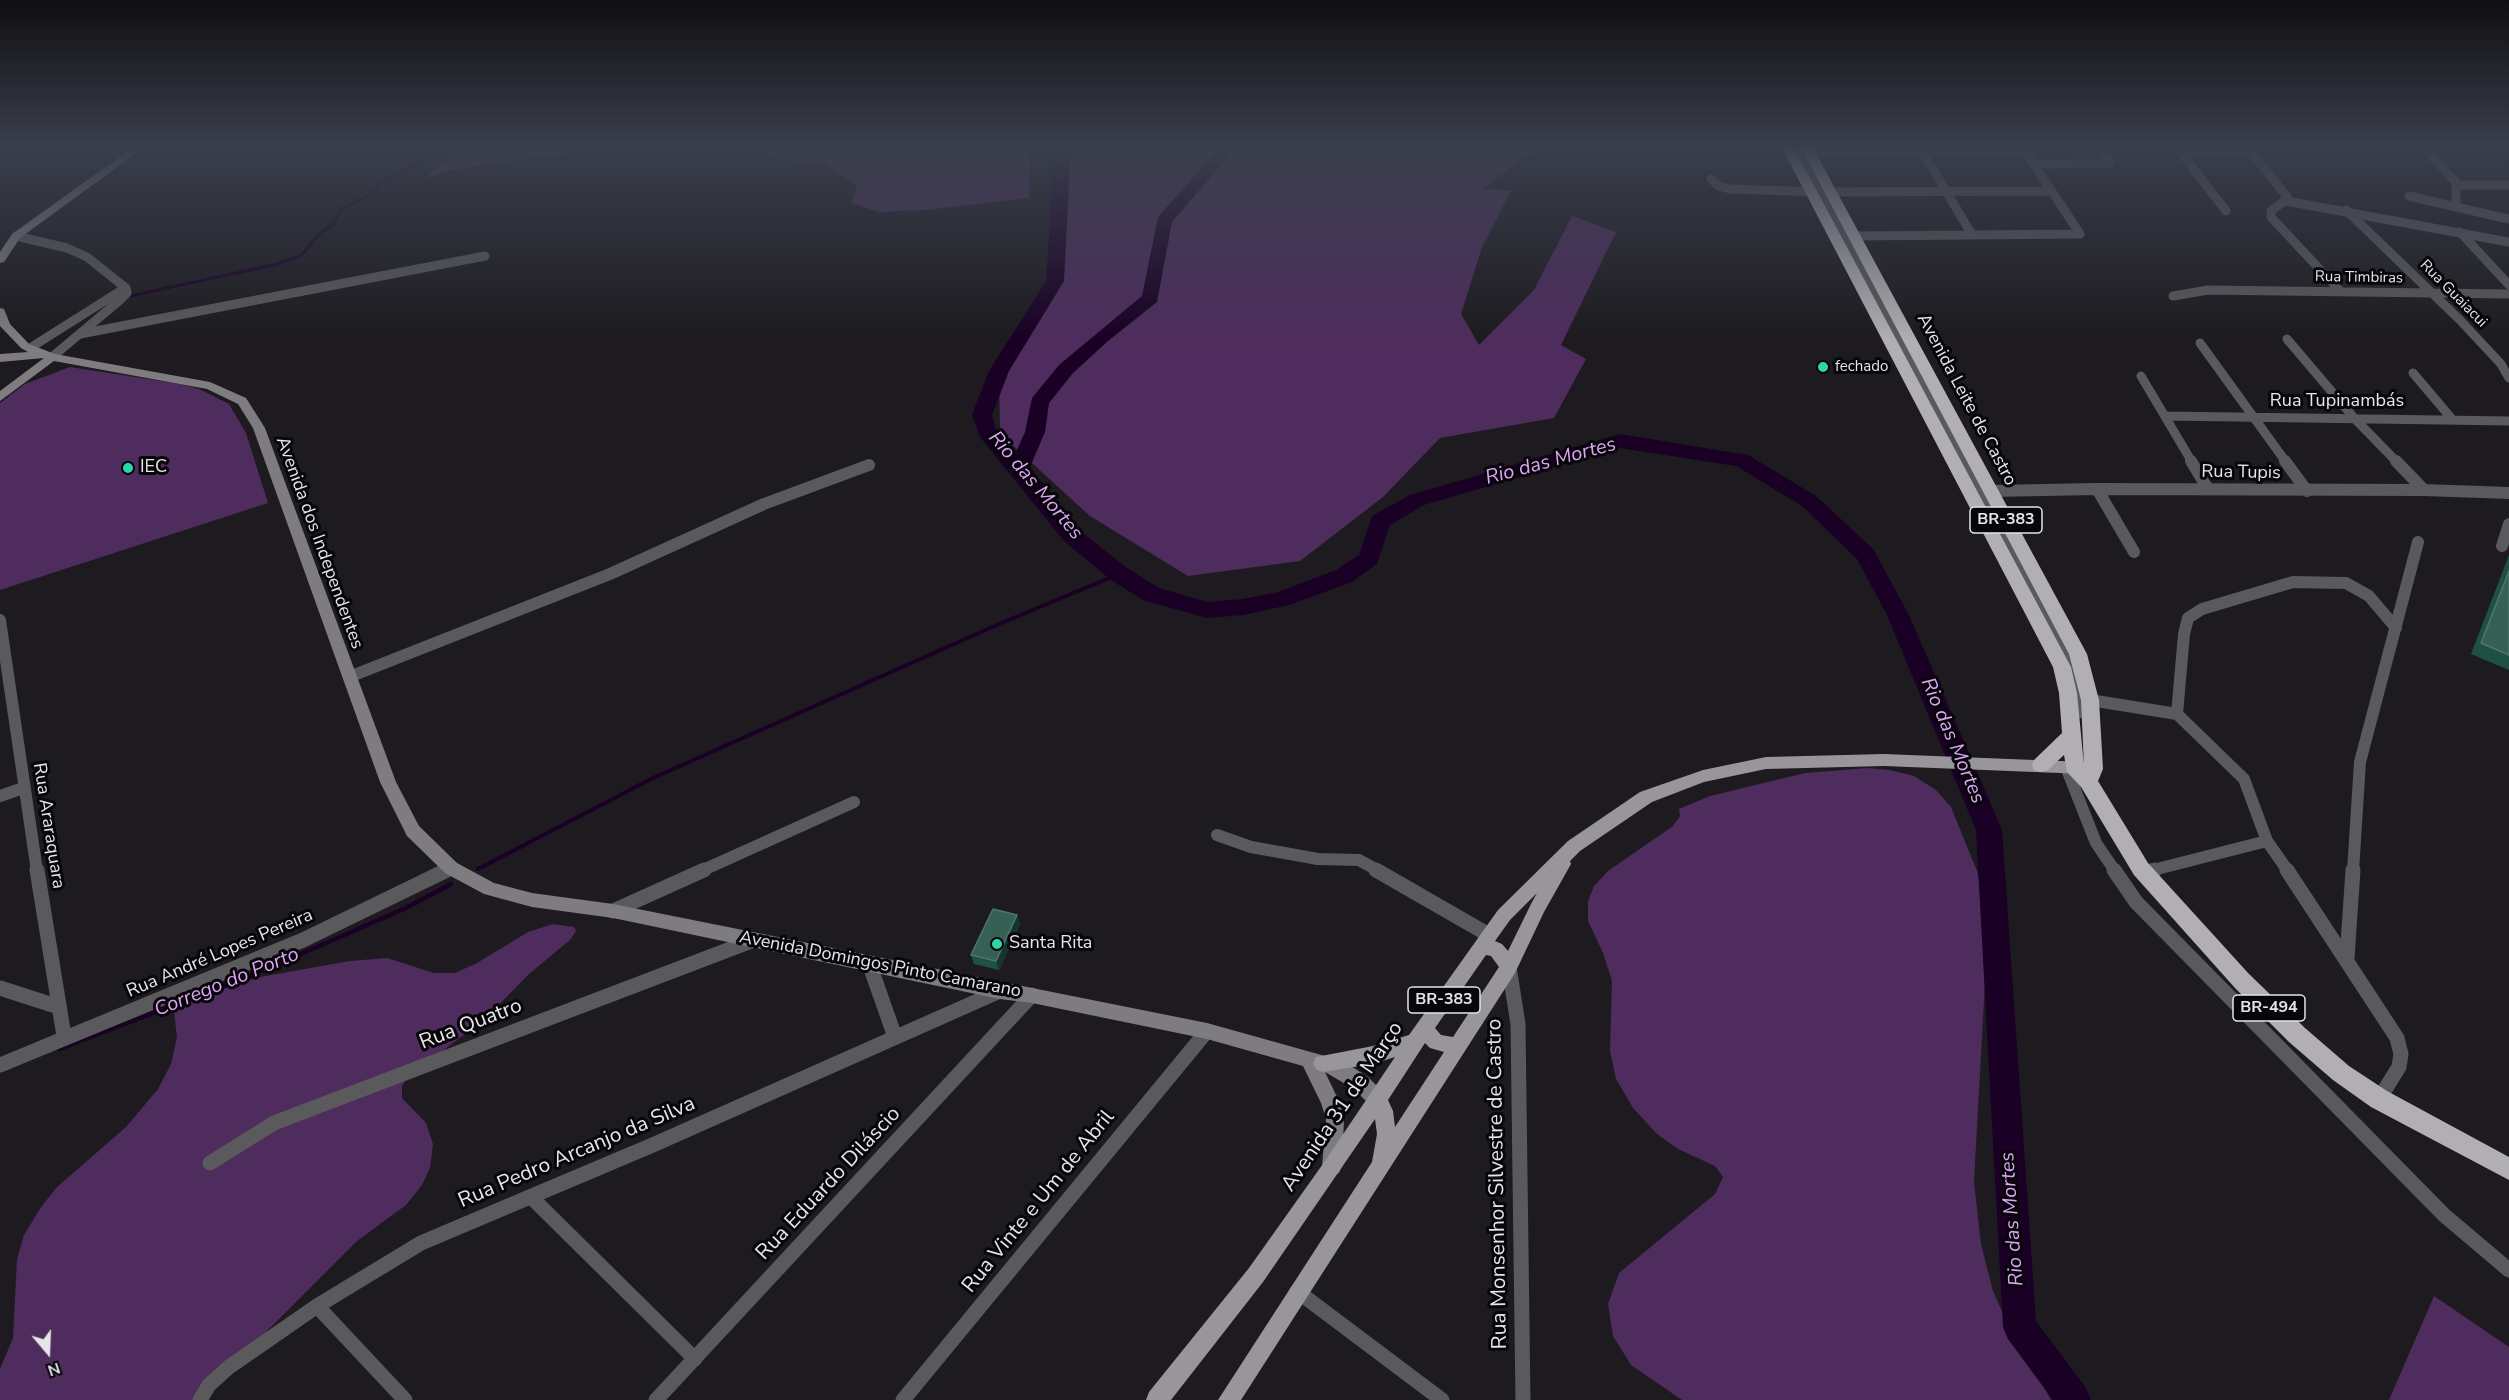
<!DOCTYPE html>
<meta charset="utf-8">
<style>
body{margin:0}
#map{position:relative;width:2509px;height:1400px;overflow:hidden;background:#1d1b1f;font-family:"Nunito Sans",sans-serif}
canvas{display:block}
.north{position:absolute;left:18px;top:1322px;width:60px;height:60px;-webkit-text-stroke:4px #070608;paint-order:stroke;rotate:161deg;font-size:16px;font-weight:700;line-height:24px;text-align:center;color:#e7e5e8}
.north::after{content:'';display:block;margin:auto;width:21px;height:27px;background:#e7e5e8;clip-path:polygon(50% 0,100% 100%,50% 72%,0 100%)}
</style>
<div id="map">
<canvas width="2509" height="1400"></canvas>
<div class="north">N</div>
</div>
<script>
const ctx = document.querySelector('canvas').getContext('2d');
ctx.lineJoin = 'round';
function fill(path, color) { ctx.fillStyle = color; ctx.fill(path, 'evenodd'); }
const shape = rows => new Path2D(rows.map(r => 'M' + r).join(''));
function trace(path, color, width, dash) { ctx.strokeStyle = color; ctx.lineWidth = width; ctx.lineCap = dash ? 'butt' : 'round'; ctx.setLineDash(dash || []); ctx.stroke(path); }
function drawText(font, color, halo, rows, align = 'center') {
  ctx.font = font + ' "Nunito Sans",sans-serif'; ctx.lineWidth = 6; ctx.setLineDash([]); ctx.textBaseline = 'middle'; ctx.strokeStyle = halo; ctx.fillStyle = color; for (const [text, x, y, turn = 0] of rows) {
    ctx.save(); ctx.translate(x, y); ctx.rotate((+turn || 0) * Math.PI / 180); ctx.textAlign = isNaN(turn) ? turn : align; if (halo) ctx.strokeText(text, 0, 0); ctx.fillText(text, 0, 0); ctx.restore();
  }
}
const green = shape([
 [464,146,613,146,456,169,423,179],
 [766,146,1030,146,1029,198,925,210,878,212,852,203,857,185,827,165,771,158],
 [1063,146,1541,146,1483,188,1511,191,1482,247,1461,314,1479,345,1534,290,1572,216,1616,232,1561,345,1586,359,1554,418,1440,438,1383,497,1300,561,1188,576,1090,516,1000,434,999,371,1055,281],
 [70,367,180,384,199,389,229,404,246,433,268,503,0,590,0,403,25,384],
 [1867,768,1890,770,1914,776,1936,790,1951,807,1977,871,1986,912,1987,945,1974,1182,1981,1244,1993,1291,2009,1327,2051,1400,1682,1400,1631,1365,1613,1336,1608,1304,1619,1273,1715,1194,1723,1177,1715,1166,1678,1149,1657,1134,1633,1108,1616,1079,1610,1051,1612,981,1603,953,1588,921,1588,901,1594,886,1608,871,1673,826,1680,816,1679,809,1710,796,1805,773],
 [553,924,574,927,576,931,570,940,529,974,486,1018,408,1077,402,1086,402,1098,426,1123,433,1144,430,1168,422,1185,406,1205,357,1241,243,1355,206,1400,0,1400,0,1369,13,1338,17,1259,24,1235,41,1207,57,1187,126,1127,158,1089,171,1064,177,1037,173,1004,260,977,350,961,387,958,434,973,455,973,477,963,528,932],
 [2434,1296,2509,1347,2509,1400,2389,1400]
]);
const streamFar2 = shape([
 [130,296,278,264,302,255,316,237,333,224,342,209,374,192,381,182,399,175,444,146]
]);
const streamFar1 = shape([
 [478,869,653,778,999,624,1119,574]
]);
const stream = shape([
 [59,1049,253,975,406,908,451,884]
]);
const river = shape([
 [1055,146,1071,146,1064,281,1009,371,992,415,996,430,1016,452,1025,432,1032,398,1059,365,1142,296,1158,217,1221,146,1241,146,1233,151,1172,222,1157,302,1108,341,1073,373,1049,403,1045,432,1030,467,1080,531,1127,568,1159,588,1207,602,1243,599,1278,592,1336,570,1359,555,1372,516,1410,495,1620,434,1748,455,1816,496,1873,549,1909,615,2002,830,2036,1321,2086,1388,2091,1400,2053,1400,2008,1339,2003,1327,1976,830,1887,615,1857,559,1802,506,1736,466,1620,448,1424,505,1390,525,1377,564,1352,582,1289,605,1243,615,1207,618,1143,600,1111,580,1064,541,980,437,972,415,989,371,1046,281,1055,146]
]);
const streetFar2 = shape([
 [1797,146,1966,462],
 [2422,146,2456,182,2456,207],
 [1920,147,1972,235],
 [2178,149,2226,211],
 [1799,151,2026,151],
 [2180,152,2251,152,2288,198,2271,211,2271,217,2340,291],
 [2036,164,2110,163,2098,146],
 [1711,179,1719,186,1730,189,1822,192,2052,191],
 [2456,185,2509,185],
 [2409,196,2509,219],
 [2286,201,2509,242],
 [2346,210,2460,320,2501,364,2509,378],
 [2460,232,2509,285],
 [16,236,67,248,87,257,126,288,127,293,120,300,52,357],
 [1854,236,2080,234,2022,146],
 [2173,296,2208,290,2509,294],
 [80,334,485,256],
 [2287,339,2355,419,2397,462],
 [2200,343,2286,462],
 [30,348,125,288],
 [2413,373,2452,419],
 [2141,376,2192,462],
 [2166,416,2509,421]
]);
const streetFar1 = shape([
 [1965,461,2077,670,2078,713],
 [2191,461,2208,489],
 [2285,461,2307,491],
 [2396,461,2424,490],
 [2097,489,2134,552],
 [1983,494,1990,491,2097,489,2424,490,2509,493],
 [2502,546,2509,524],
 [0,620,37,871],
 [349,677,610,574,764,504,869,465],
 [2090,700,2177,714],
 [2066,767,2096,843,2115,871],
 [0,796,23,788],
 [1217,835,1251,847,1318,859,1359,860,1379,871],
 [2141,869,2146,871],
 [444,871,451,868],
 [701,871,854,802],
 [2149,871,2267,841],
 [2288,871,2267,841,2244,779,2177,714,2184,634,2188,618,2202,609,2293,582,2346,583,2369,596,2396,628],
 [2353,871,2360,762,2418,542]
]);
const street = shape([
 [37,870,64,1036],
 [1376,870,1489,935],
 [2114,870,2136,902,2444,1215,2509,1270],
 [2143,870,2147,872,2155,870],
 [2287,870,2397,1038,2401,1054,2399,1067,2379,1099],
 [613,911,704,870],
 [2347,958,2353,870],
 [869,963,895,1037],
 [1509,967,1518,1024,1523,1400],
 [0,988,59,1007],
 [0,1065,303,940,447,870],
 [210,1163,274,1123,754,940],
 [531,1197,695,1359],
 [1297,1291,1442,1400],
 [317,1306,405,1400],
 [200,1400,209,1385,229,1367,317,1306,421,1243,655,1144,1000,991],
 [656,1400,1032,995],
 [903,1400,1207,1031]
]);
const secondary = shape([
 [135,146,146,146,20,238,4,262,0,263,0,252,12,234,135,146],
 [0,308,4,309,10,324,29,344,55,354,210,382,246,398,265,428,396,782,419,826,457,863,494,883,532,893,613,904,1207,1023,1343,1061,1368,1077,1384,1093,1386,1099,1384,1105,1377,1108,1370,1105,1354,1089,1325,1072,1339,1101,1344,1119,1342,1166,1339,1173,1332,1176,1325,1173,1322,1166,1326,1119,1321,1103,1303,1066,1207,1039,1032,1003,1000,999,613,918,532,907,484,894,445,873,407,836,380,782,253,428,238,404,207,389,54,361,0,401,0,391,44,358,0,362,0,354,28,352,21,348,0,326,0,308]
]);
const primary = shape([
 [1884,754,2085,762,2091,764,2093,768,2091,772,2085,774,1884,766,1766,769,1704,782,1652,802,1580,851,1570,861,1571,864,1544,912,1515,973,1241,1400,1218,1400,1372,1162,1377,1134,1375,1119,1263,1282,1171,1400,1146,1400,1149,1392,1249,1268,1325,1161,1395,1057,1373,1064,1322,1072,1316,1069,1313,1063,1316,1057,1373,1046,1409,1035,1498,910,1568,841,1640,792,1703,770,1766,757,1884,754],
 [1537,893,1532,902,1508,951,1502,944,1495,941,1510,920,1537,893],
 [1486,955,1491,956,1499,967,1453,1037,1441,1035,1435,1028,1486,955],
 [1425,1043,1430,1048,1444,1052,1395,1127,1393,1111,1388,1100,1425,1043]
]);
const highway = shape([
 [1781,146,1793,146,2071,667,2077,693,2084,766,2081,700,2069,654,1800,146,1812,146,2087,654,2099,700,2103,769,2098,781,2148,863,2249,974,2305,1028,2349,1066,2387,1091,2509,1157,2509,1180,2371,1107,2333,1080,2289,1042,2235,988,2134,875,2081,787,2067,772,2064,755,2048,770,2041,772,2034,770,2032,765,2034,760,2062,733,2059,693,2053,667,1781,146]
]);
const wall = shape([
 [2509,555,2509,670,2471,654],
 [1017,915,1020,924,999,970,974,964,971,955]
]);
const shadedWall = shape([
 [1017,915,1020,924,999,970,996,961]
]);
const building = shape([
 [2509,571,2509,655,2481,643,2509,571],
 [993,909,1017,915,996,961,971,955,993,909]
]);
const markers = [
 [1823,367,6,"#30d4aa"],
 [128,468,6,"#30d4aa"],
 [997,944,6,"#30d4aa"]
];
const farStreetnames = [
 ["Rua Timbiras",2359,278,1],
 ["Rua Guaiacui",2453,294,45]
];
const farPoinames = [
 ["fechado",1835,367]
];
const shields = [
 [2006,520,72],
 [1444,1000,72],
 [2269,1008,72]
];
const shieldNames = [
 ["BR-383",2006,520],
 ["BR-383",1444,1000],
 ["BR-494",2269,1008]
];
const streetNames = [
 ["Avenida Leite de Castro",1966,400,62],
 ["Rua Tupinambás",2337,402],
 ["Rua Tupis",2241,473,1],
 ["Avenida dos Independentes",319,543,70],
 ["Rua Araraquara",48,826,81],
 ["Rua André Lopes Pereira",220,954,-23],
 ["Avenida Domingos Pinto Camarano",880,965,11]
];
const poiNames = [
 ["IEC",140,468],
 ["Santa Rita",1009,944]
];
const waterNames = [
 ["Rio das Mortes",1551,462,-15],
 ["Rio das Mortes",1035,486,50],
 ["Rio das Mortes",1952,741,67],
 ["Corrego do Porto",227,983,-22],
 ["Rio das Mortes",2013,1219,-94]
];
const nearStreetnames = [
 ["Rua Quatro",471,1025,-21],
 ["Avenida 31 de Março",1343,1107,-56],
 ["Rua Pedro Arcanjo da Silva",577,1153,-23],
 ["Rua Eduardo Diláscio",829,1184,-47],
 ["Rua Monsenhor Silvestre de Castro",1498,1184,-91],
 ["Rua Vinte e Um de Abril",1039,1202,-51]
];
fill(green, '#4e2c5d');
trace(streamFar2, '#190024', 3);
trace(streamFar1, '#190024', 4);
trace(stream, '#190024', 4.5);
fill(river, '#190024');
trace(streetFar2, '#5a595b', 9);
trace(streetFar1, '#5a595b', 12);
trace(street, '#5a595b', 15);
fill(secondary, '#7e7c7f');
fill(primary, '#99969b');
fill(highway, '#b2afb4');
fill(wall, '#1f5143');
fill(shadedWall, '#15352d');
fill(building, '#356155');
trace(building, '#50766c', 1.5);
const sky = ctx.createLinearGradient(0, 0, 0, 342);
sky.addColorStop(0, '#100f11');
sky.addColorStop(0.43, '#3a3f4d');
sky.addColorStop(1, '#3a3f4d00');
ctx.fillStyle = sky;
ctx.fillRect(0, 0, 2509, 342);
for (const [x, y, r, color] of markers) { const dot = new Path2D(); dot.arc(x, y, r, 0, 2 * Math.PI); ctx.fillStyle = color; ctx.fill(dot); trace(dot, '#070608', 2); }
drawText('15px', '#e7e5e8', '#070608', farStreetnames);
drawText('15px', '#e7e5e8', '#070608', farPoinames, 'left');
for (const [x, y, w] of shields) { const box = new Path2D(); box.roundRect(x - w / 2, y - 13, w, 26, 4.5); ctx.fillStyle = '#070608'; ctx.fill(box); trace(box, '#e7e5e8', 1.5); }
drawText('bold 16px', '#e7e5e8', null, shieldNames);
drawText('18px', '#e7e5e8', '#070608', streetNames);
drawText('18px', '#e7e5e8', '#070608', poiNames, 'left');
drawText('italic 20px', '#dfa4fa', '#070608', waterNames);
drawText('21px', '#e7e5e8', '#070608', nearStreetnames);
</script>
